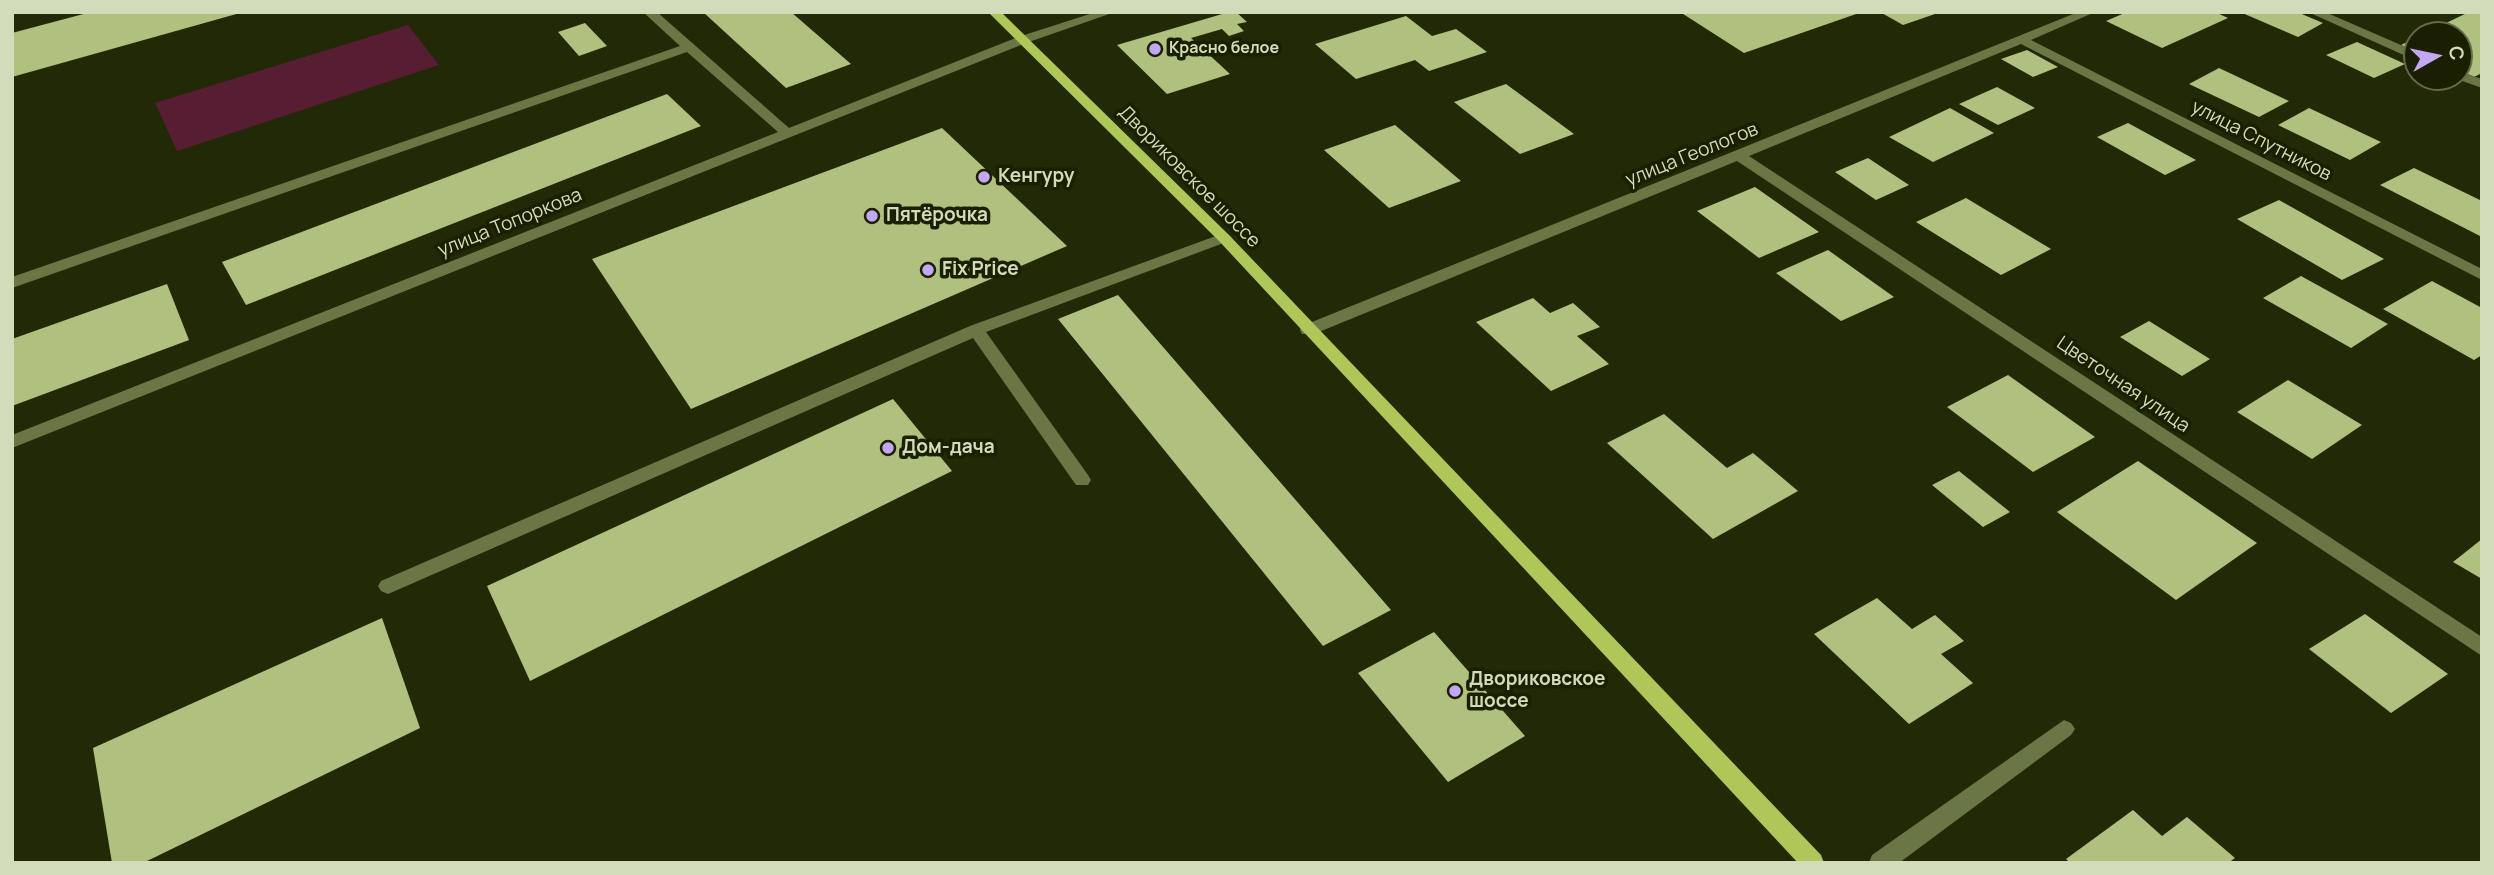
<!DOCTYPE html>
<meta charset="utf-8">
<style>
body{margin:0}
#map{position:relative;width:2494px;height:875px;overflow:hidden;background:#222907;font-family:Manrope,sans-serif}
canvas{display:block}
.frame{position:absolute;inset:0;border:14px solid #d2dbba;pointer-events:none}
.north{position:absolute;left:2403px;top:21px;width:70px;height:70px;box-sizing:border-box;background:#191f00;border:2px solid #636a4a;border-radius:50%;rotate:81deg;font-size:19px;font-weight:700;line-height:28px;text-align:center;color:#d2dbba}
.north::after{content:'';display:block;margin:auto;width:24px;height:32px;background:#c2a8f3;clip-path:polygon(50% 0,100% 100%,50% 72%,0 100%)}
</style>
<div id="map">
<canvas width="2494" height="875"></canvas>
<div class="frame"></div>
<div class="north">С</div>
</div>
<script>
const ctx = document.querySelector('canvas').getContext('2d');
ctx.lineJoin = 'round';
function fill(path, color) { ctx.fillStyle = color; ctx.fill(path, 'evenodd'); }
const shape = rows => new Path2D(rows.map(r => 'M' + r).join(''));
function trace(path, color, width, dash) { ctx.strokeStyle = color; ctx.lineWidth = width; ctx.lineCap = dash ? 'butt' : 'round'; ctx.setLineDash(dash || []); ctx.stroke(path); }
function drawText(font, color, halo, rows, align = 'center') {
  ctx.font = font + ' Manrope,sans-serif'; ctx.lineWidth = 7; ctx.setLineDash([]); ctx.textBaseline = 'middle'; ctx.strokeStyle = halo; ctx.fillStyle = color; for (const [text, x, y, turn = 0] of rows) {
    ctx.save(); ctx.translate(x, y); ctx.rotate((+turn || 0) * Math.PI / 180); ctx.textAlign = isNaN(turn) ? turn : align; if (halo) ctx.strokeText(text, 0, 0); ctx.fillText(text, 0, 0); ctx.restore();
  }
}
const green = shape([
 [408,25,439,65,177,151,155,103]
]);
const building = shape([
 [91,12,240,12,240,13,12,77,12,33],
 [703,12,791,12,851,64,786,88],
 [1229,12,1236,12,1247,22,1237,24,1244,31,1229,36,1222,29,1191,38,1230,74,1167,94,1117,45],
 [1680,12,1859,12,1859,13,1744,53],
 [1880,12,1938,12,1938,13,1903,25],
 [2127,12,2215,12,2228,18,2162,48,2106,21],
 [2240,12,2297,12,2323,23,2298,37],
 [2469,12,2482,12,2482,73,2474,77,2459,70,2459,35,2421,35],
 [1406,16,1432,36,1456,29,1487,52,1429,71,1415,60,1356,79,1315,44],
 [585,23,607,46,579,56,558,32],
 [2417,37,2417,52,2401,45],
 [2357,42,2405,64,2374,78,2326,55],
 [2027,50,2058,67,2033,77,2001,59],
 [2219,68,2289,101,2259,117,2189,84],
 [1506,84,1574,134,1520,154,1454,102],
 [1997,87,2035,108,1998,125,1959,104],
 [667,94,701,126,246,305,222,262],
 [1950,108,1994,133,1933,162,1889,137],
 [2309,108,2381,142,2350,160,2278,125],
 [2128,123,2196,160,2165,175,2097,137],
 [1395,125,1461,181,1389,208,1324,150],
 [942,128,1067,246,691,409,592,259],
 [1868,158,1909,185,1876,200,1835,172],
 [2414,168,2482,201,2482,237,2380,185],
 [1755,187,1819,232,1759,258,1697,211],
 [1966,198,2051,249,2001,275,1916,222],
 [2279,200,2384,259,2342,280,2237,219],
 [1828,250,1894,297,1841,321,1776,273],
 [2301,276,2388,324,2351,348,2263,298],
 [2432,281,2482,308,2482,355,2474,360,2383,309],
 [167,284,189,340,12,406,12,339],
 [1118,295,1391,610,1323,646,1058,319],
 [1533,298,1550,313,1573,303,1600,327,1577,336,1609,364,1551,391,1476,322],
 [2149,321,2210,359,2182,376,2120,337],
 [2008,375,2095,437,2033,472,1947,407],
 [2288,380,2362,425,2312,459,2237,412],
 [893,399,952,471,530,681,487,586],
 [1664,414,1727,468,1753,453,1798,491,1713,539,1607,443],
 [2138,461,2257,543,2176,600,2057,512],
 [1959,471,2010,512,1983,527,1932,485],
 [2482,539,2482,579,2453,562],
 [1877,598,1912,629,1935,615,1964,641,1941,654,1973,683,1909,724,1814,634],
 [2365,614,2448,674,2391,713,2309,649],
 [382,618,420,728,143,863,112,863,93,748],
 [1434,632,1525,736,1448,782,1358,673],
 [2133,810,2162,836,2187,817,2235,858,2228,863,2070,863,2066,859]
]);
const minor = shape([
 [643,12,657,12,789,128,1018,37,1096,12,1115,12,1026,43,12,448,12,435,778,132,687,52,12,288,12,277,680,46,643,12],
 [2078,12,2095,12,2031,40,2482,269,2482,280,2021,44,1749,156,2482,637,2482,656,1737,161,1314,334,1302,334,1300,330,1302,326,2078,12],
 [2308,12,2325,12,2417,52,2417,61,2308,12],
 [2459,71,2482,79,2482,88,2454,78,2459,77,2459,71],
 [1224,233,1229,235,1232,238,1229,241,986,332,1088,475,1091,480,1088,485,1076,485,973,338,395,591,388,594,381,591,378,586,381,581,970,326,1224,233],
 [2064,720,2071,723,2075,729,2071,735,1899,863,1869,863,1872,855,2064,720]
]);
const major = shape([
 [988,12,1001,12,1229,235,1821,855,1824,863,1798,863,1219,241,988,12]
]);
const markers = [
 [1155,49,7,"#c2a8f3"],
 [984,177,7,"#c2a8f3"],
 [872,216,7,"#c2a8f3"],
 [928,270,7,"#c2a8f3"],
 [888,448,7,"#c2a8f3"],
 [1455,691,7,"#c2a8f3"]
];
const farPoinames = [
 ["Красно белое",1169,49]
];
const streetNames = [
 ["улица Спутников",2261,141,27],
 ["улица Геологов",1692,155,-22],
 ["Двориковское шоссе",1189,177,45],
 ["улица Топоркова",510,223,-22],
 ["Цветочная улица",2123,385,34]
];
const poiNames = [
 ["Кенгуру",998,177],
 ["Пятёрочка",886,216],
 ["Fix Price",942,270],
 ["Дом-дача",902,448],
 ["Двориковское",1469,680],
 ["шоссе",1469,702]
];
fill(green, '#571e33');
fill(building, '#b0c07e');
fill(minor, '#6a7643');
fill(major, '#afc658');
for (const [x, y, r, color] of markers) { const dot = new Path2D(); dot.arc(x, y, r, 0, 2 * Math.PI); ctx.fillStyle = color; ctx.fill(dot); trace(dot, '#191f00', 2.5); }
drawText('bold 16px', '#d2dbba', '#191f00', farPoinames, 'left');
drawText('19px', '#d2dbba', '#191f00', streetNames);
drawText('bold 19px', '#d2dbba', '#191f00', poiNames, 'left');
</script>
